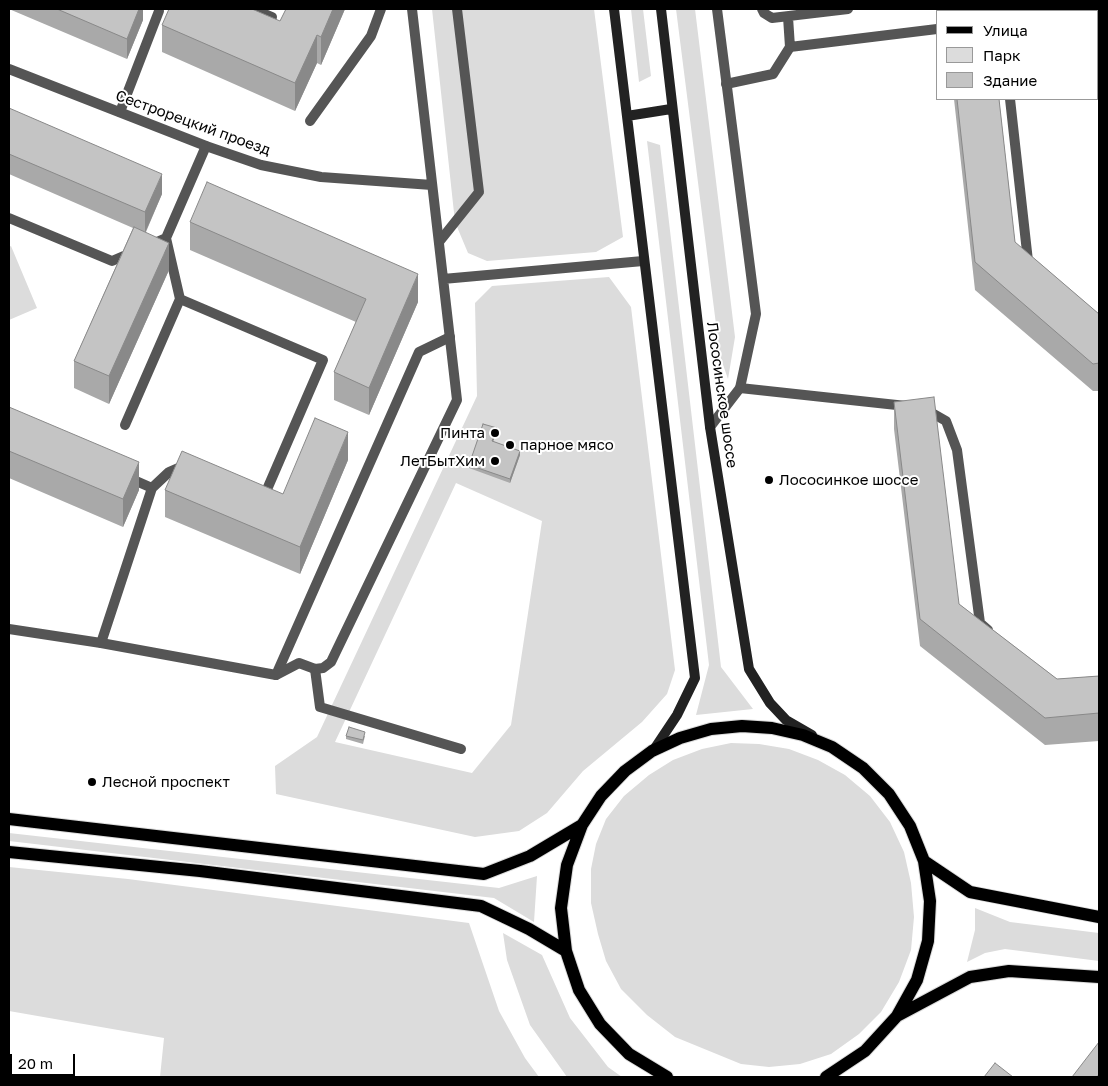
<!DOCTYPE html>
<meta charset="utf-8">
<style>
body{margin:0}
#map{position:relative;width:1108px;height:1086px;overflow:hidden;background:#fff;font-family:"Golos Text",sans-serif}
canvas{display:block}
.frame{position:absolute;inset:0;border:10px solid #000;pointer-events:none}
.legend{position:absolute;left:936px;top:10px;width:162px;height:90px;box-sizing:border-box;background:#fff;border:1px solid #999;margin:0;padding:6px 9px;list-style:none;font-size:15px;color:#000}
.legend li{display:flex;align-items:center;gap:10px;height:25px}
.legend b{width:25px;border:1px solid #999}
.scale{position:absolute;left:10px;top:1054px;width:65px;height:22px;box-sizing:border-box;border:2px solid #000;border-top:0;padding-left:6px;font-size:15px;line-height:18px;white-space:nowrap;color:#000;-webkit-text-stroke:4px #fff;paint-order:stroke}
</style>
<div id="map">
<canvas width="1108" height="1086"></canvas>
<div class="frame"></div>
<ul class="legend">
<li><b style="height:6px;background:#000"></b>Улица</li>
<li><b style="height:14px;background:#dcdcdc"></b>Парк</li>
<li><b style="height:14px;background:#c4c4c4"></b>Здание</li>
</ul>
<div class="scale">20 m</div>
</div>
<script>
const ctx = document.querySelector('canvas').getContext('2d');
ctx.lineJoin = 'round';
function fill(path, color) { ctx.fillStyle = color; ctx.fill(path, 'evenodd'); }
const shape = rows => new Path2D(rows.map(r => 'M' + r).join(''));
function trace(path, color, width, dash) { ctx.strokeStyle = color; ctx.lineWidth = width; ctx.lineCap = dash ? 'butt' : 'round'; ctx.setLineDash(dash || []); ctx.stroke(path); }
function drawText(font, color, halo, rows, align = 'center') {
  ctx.font = font + ' "Golos Text",sans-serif'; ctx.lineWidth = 4; ctx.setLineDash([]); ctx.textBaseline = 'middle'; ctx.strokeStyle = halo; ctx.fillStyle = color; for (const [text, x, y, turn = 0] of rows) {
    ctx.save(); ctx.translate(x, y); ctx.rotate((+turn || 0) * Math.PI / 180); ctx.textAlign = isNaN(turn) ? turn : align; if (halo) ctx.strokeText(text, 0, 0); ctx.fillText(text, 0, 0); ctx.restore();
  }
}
const green = shape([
 [432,9,594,9,623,237,596,252,487,261,468,253,455,222],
 [631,9,643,9,651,76,639,82],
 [676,9,695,9,735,337,728,379,720,356],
 [647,141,660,145,721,667,753,709,696,715,709,665],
 [11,246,37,308,9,320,9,247],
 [609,277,631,307,675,670,667,694,642,722,583,771,547,813,519,831,475,837,276,794,275,766,317,737,477,396,475,303,492,286],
 [456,483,542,521,511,725,472,773,335,742],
 [731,743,759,744,789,749,818,760,845,775,870,796,890,822,904,852,911,883,914,917,911,950,899,982,881,1012,859,1034,831,1054,800,1064,769,1067,741,1064,675,1037,647,1015,621,989,606,961,598,934,591,903,591,869,596,844,606,819,624,796,649,775,673,760,702,749],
 [9,833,499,888,537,876,534,922,494,898,9,841],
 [9,867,128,879,469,923,499,1011,525,1058,539,1077,160,1077,164,1038,9,1011],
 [975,908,1010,922,1099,933,1099,961,1005,949,985,953,967,962,975,930],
 [503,933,542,955,570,1018,608,1067,622,1077,567,1077,530,1025,507,960]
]);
const lane = shape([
 [253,9,272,17],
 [762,9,764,13,772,18,848,9],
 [983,9,983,11],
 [788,17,790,47],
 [726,84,773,74,790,47,937,29],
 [1010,99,1028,261,1030,263],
 [120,112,159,11],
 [310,121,371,36,381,9],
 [9,218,112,261,133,252],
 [166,238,206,146],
 [439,242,479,192,457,9],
 [150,245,166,238,180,299,323,360,265,494,259,492],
 [740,388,906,406],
 [925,409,946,421,957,450,980,623,988,630],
 [125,425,180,299],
 [127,477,152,488,169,472,185,465],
 [101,643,152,488],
 [315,669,320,707,461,749],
 [276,675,419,352,450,337]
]);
const street = shape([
 [9,69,206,146,261,165,321,177,432,185],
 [443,279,643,261],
 [710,427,740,388,756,314,717,9],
 [9,629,101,643,276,675,299,663,315,669,323,668,331,662,457,400,412,9]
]);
const secondary = shape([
 [614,9,695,678,677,715,653,751],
 [661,9,710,427,749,669,770,703,786,720,812,735],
 [627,116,671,109]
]);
const primary = shape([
 [9,819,484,874,530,856,582,825],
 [9,852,200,871,481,906,529,929,566,951],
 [924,861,970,892,1099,917],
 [897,1016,970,977,1009,971,1099,977],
 [667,1077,629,1054,600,1024,579,990,566,951,561,908,567,865,582,825,601,796,625,771,652,751,680,738,711,729,742,726,772,728,803,735,832,747,863,768,889,794,910,826,924,861,930,901,928,941,917,980,897,1016,865,1051,826,1077]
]);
const wall = shape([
 [9,9,143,9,143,20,127,59],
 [286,9,345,9,321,65,317,63,295,111,162,52,162,25,280,21],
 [1051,9,1099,9,1099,50,1097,48,1097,11,1054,11],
 [954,99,999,99,1015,242,1099,314,1099,391,1093,391,975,290],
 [9,108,162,194,146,232,169,270,109,404,74,388,74,361,133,228,9,174],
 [190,222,418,302,369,415,334,400,334,372,356,322,190,250],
 [894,402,959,604,1057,679,1099,676,1099,741,1045,745,920,646,894,429],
 [9,407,139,490,123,527,9,478],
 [497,432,493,441,520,455,510,483,469,468,469,465],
 [348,460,300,574,165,517,165,490,283,494],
 [346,736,365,736,363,744,346,739]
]);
const shadedWall = shape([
 [139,9,143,9,143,20,127,59,127,39],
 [333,9,345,9,321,65,321,37],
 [317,35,317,63,295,111,295,83],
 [162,174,162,194,145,233,145,212],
 [169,243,169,270,109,404,109,376],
 [418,274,418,302,369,415,369,388],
 [497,428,497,432,492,444,492,441],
 [348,432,348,460,300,574,300,547],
 [520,451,520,455,510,483,510,479],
 [139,462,139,490,123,527,123,499]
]);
const building = shape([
 [57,9,139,9,127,39,57,9],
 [169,9,252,9,280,21,286,9,333,9,321,37,317,35,295,83,162,25,169,9],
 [1083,9,1099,9,1099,23,1097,20,1097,11,1086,11,1083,9],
 [957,99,999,99,1015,242,1099,314,1099,363,1093,364,975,262,957,99],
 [9,108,162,174,145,212,9,154,9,108],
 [207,182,418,274,369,388,334,372,366,299,190,222,207,182],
 [134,227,169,243,109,376,74,361,134,227],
 [934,397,959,604,1057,679,1099,676,1099,713,1045,718,920,619,894,402,934,397],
 [9,407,139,462,123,499,9,451,9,407],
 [315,418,348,432,300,547,165,490,182,451,283,494,315,418],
 [483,424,497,428,492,441,520,451,510,479,469,465,483,424],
 [349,727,365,732,363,740,346,736,349,727],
 [1099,1042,1099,1074,1097,1077,1072,1077,1099,1042],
 [995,1063,1013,1077,984,1077,995,1063]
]);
const markers = [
 [495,433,5,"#000"],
 [510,445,5,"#000"],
 [495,461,5,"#000"],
 [769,480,5,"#000"],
 [92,782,5,"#000"]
];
const streetNames = [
 ["Сестрорецкий проезд",193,123,20],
 ["Лососинское шоссе",722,395,82]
];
const poiNames = [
 ["Пинта",485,433,"right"],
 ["парное мясо",520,445],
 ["ЛетБытХим",485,461,"right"],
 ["Лососинкое шоссе",779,480],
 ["Лесной проспект",102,782]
];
fill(green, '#dcdcdc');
trace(primary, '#dbdbdb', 14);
trace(lane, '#555', 10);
trace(street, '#555', 10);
trace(secondary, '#222', 10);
trace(primary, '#000', 12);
fill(wall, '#a9a9a9');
fill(shadedWall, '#898989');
fill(building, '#c4c4c4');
trace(building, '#898989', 1);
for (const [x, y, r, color] of markers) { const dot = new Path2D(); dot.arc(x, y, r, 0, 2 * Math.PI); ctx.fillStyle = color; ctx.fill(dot); trace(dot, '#fff', 2); }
drawText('15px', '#000', '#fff', streetNames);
drawText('15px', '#000', '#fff', poiNames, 'left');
</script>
